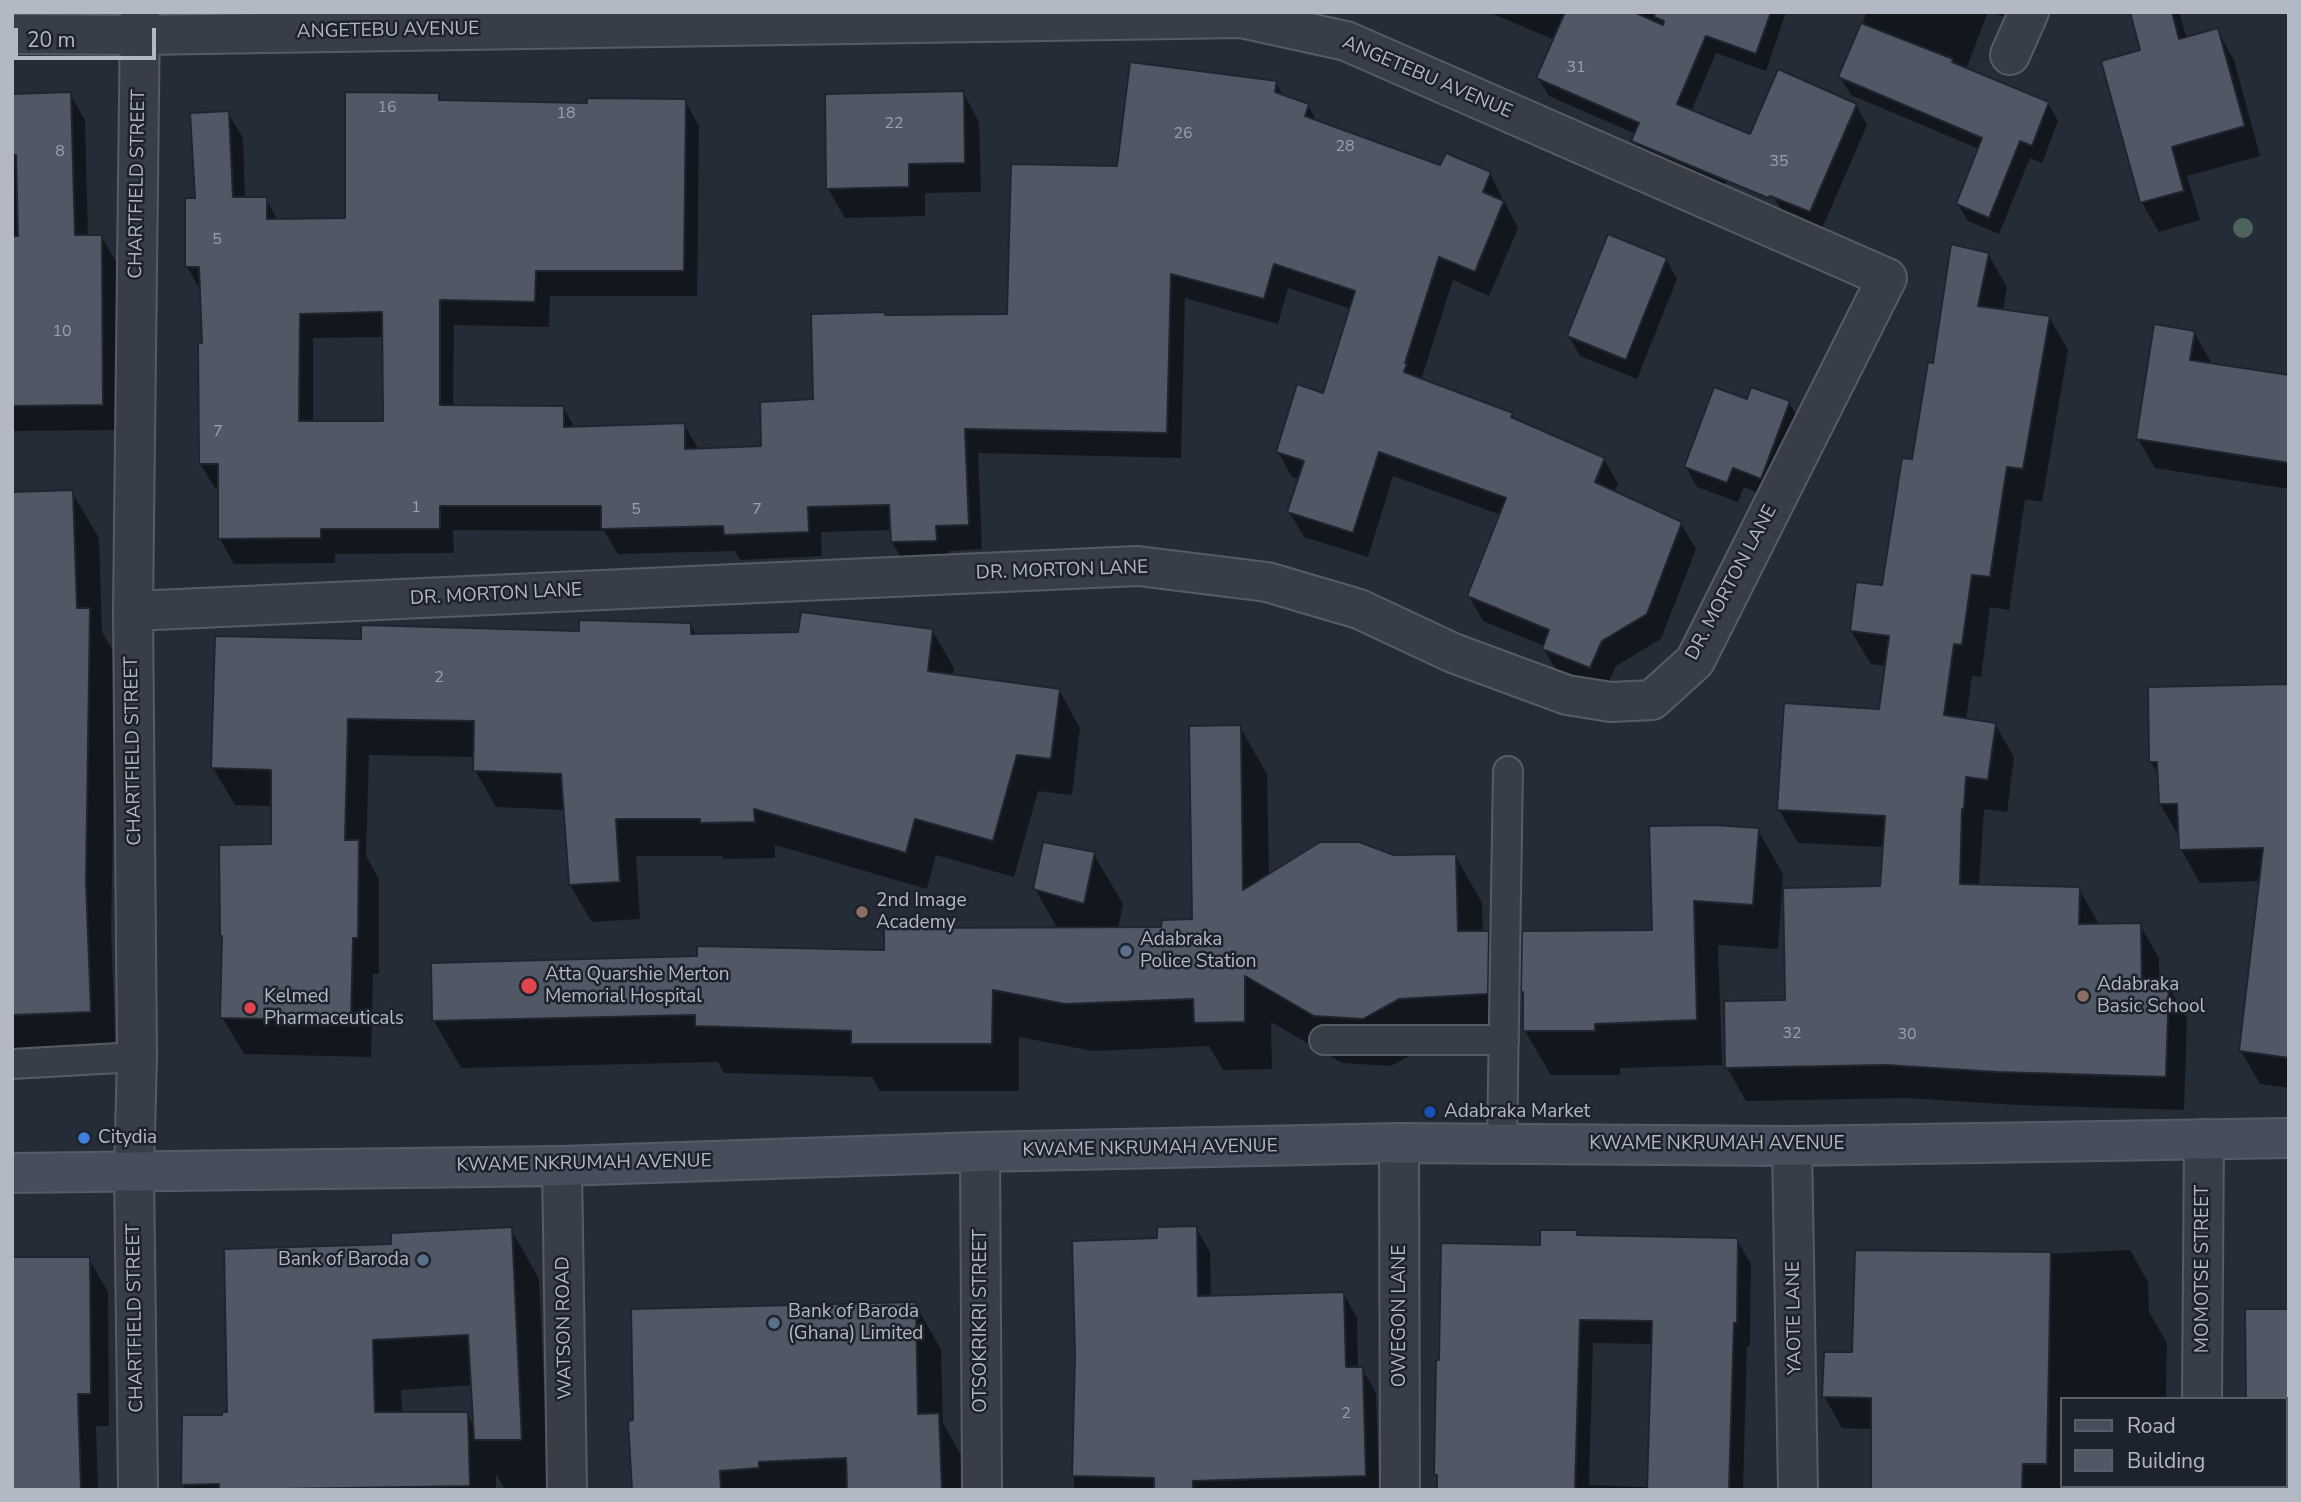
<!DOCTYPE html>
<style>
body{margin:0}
#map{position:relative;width:2301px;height:1502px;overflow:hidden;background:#242c38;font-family:"Nunito Sans",sans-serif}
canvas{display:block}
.frame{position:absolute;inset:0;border:14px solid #b3b9c4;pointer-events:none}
.legend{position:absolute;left:2060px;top:1397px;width:228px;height:91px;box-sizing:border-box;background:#1d232d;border:2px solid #595f69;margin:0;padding:9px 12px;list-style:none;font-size:21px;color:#b3b9c4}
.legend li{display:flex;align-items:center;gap:14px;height:35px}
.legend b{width:35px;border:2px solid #595f69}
.scale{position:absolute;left:14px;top:28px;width:142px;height:32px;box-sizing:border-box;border:4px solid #b3b9c4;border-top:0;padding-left:9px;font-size:21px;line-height:24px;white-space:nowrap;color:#b3b9c4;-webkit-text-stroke:5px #1d232d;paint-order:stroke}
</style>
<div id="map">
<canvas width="2301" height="1502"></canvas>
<div class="frame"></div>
<ul class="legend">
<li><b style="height:9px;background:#464d5b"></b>Road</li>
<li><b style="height:19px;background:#505765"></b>Building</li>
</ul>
<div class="scale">20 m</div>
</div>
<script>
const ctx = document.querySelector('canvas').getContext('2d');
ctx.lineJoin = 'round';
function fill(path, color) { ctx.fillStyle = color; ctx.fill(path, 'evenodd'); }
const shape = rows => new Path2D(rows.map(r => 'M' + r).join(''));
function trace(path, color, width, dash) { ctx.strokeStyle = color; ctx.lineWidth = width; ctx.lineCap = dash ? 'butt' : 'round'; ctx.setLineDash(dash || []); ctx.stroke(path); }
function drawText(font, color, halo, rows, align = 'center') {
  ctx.font = font + ' "Nunito Sans",sans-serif'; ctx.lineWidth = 5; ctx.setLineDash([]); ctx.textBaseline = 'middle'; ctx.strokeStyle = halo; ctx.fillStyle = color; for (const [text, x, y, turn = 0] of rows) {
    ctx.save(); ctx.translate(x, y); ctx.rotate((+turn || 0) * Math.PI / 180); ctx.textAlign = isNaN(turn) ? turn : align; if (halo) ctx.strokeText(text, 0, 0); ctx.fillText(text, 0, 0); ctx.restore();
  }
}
const shadow = shape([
 [1488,12,1786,12,1766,71,1716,53,1691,112,1739,145,1723,192,1644,158,1633,140,1636,134,1549,96,1538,78,1555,40],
 [1867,12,1988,12,1966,69,2048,103,2058,121,2042,163,2030,158,1999,234,1968,221,1958,204,1979,149,1851,95,1840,77],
 [1991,12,2004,12,2003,17],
 [2131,12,2179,12,2187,39,2217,30,2234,60,2260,156,2187,176,2200,220,2159,232,2142,203,2103,62,2142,51],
 [1276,82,1284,97,1308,105,1317,122,1441,167,1490,174,1518,228,1489,296,1453,280,1421,380,1512,414,1516,421,1604,459,1618,484,1614,493,1681,524,1696,549,1661,639,1616,666,1604,692,1558,674,1544,649,1545,646,1483,621,1469,596,1501,515,1393,476,1368,557,1304,537,1289,512,1300,479,1292,477,1278,452,1324,395,1351,309,1288,288,1278,324,1185,298,1181,458,978,453,982,549,949,551,950,565,907,567,892,542,892,530,821,532,822,556,740,560,735,551,618,554,604,531,453,530,454,553,335,554,335,563,234,564,220,539,220,488,215,488,200,463,204,345,202,293,187,267,196,200,228,113,243,138,245,199,266,199,278,221,347,220,438,95,442,102,588,105,685,101,699,126,697,296,550,296,549,327,454,325,453,407,563,407,575,428,684,424,699,450,762,448,815,401,886,317,1009,315,1118,168],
 [384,337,385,422,313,422,313,338],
 [1597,473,1600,473,1593,490],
 [963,92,979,122,981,192,925,193,925,216,845,218,828,189],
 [70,94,85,120,88,236,101,236,116,262,117,430,12,431,12,96],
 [1856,105,1867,125,1821,231,1785,216,1773,196],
 [1988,254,2007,287,2003,311,2049,317,2068,350,2042,502,2025,499,2009,610,1990,607,1981,677,1972,676,1966,720,1995,724,2014,757,2007,812,1984,809,1979,886,2079,889,2098,922,2098,925,2140,925,2159,958,2159,986,2168,986,2187,1019,2184,1110,2017,1105,1906,1098,1746,1101,1727,1068,1787,1002,1785,890,1782,890,1778,949,1718,945,1722,1065,1620,1068,1620,1075,1551,1075,1525,1031,1654,932,1758,830,1783,874,1782,890,1882,887,1884,847,1798,843,1779,810,1881,710,1887,666,1871,664,1851,631,1884,587,1934,365],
 [1666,259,1677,279,1637,379,1580,356,1569,336],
 [2194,332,2211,362,2210,365,2289,377,2289,489,2155,468,2138,439],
 [1748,402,1789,402,1800,422,1772,498,1744,487,1738,502,1697,487,1686,467],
 [72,492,99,538,102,632,116,656,111,930,116,1058,12,1062,12,493],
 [690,624,697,636,932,630,954,668,953,676,1059,690,1080,728,1072,795,1038,791,1014,877,936,855,927,889,775,845,775,858,724,859,722,856,636,856,640,919,592,922,570,885,566,810,496,807,475,770,475,757,369,755,366,856,379,879,379,974,373,974,371,1057,244,1054,222,1017,272,846,272,806,235,805,213,768,363,641,580,632],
 [2289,685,2289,1088,2260,1084,2241,1051,2261,881,2200,883,2181,849,2179,837,2160,804,2160,777,2150,761],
 [1240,727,1267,774,1269,876,1394,857,1455,855,1482,903,1483,932,1488,932,1515,980,1514,1041,1427,1046,1391,1066,1342,1063,1271,1022,1272,1069,1223,1070,1209,1046,1093,1051,1019,1037,1019,1091,880,1091,872,1077,724,1073,718,1062,461,1068,434,1021,886,952,1058,929,1035,889,1093,853,1123,904,1118,929,1162,928,1194,921],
 [1196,1228,1210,1252,1211,1297,1343,1293,1357,1317,1358,1369,1362,1369,1376,1393,1379,1490,1074,1490,1076,1355,1159,1240],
 [511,1229,539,1279,549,1490,505,1490,496,1474,496,1490,186,1490,183,1484,224,1417,393,1246],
 [473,1385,475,1429,467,1414,402,1414,401,1390],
 [1576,1232,1579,1237,1737,1240,1751,1264,1750,1346,1747,1346,1743,1490,1439,1490,1439,1480,1436,1474,1542,1246],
 [1593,1343,1653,1344,1648,1487,1589,1485],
 [2130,1250,2148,1282,2149,1312,2167,1343,2166,1399,2061,1399,2061,1486,2185,1486,2187,1490,1873,1490,1873,1429,1842,1428,1824,1396,1854,1354,2025,1255],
 [89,1259,108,1292,109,1426,96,1426,98,1490,12,1490],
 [915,1304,941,1349,943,1423,964,1460,965,1490,634,1490],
 [2289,1311,2289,1490,2266,1490,2266,1486,2285,1486,2285,1399]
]);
const building = shape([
 [1565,12,1634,12,1663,25,1664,21,1654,17,1655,12,1771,12,1756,54,1706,36,1677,104,1750,134,1778,69,1857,104,1810,212,1770,196,1768,198,1631,141,1639,123,1536,78,1565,12],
 [2130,12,2172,12,2179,39,2218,28,2245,126,2172,147,2184,191,2140,203,2101,61,2140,50,2130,12],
 [1861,23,1953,59,1952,62,2049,102,2032,146,2020,141,1989,218,1956,204,1982,138,1838,77,1861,23],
 [1130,62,1277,81,1275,92,1309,104,1305,116,1440,165,1446,153,1491,172,1483,192,1504,201,1475,272,1439,257,1405,363,1407,364,1404,372,1513,413,1511,417,1605,458,1595,482,1682,522,1647,614,1602,641,1590,668,1542,649,1549,630,1467,596,1506,498,1379,452,1353,533,1287,512,1304,461,1276,452,1297,384,1323,393,1355,291,1274,264,1264,299,1171,274,1167,433,965,429,969,525,936,526,937,541,891,542,889,505,808,507,809,532,724,535,723,526,601,529,601,506,440,506,440,529,321,529,321,538,218,539,218,464,199,464,198,343,202,343,199,267,185,267,185,198,195,198,190,113,229,111,233,197,267,197,267,219,345,218,345,92,439,93,439,100,587,103,587,98,686,99,684,271,536,271,535,302,440,300,440,405,564,406,564,427,685,423,685,449,761,446,760,402,813,399,811,314,885,312,885,315,1007,314,1011,164,1117,166,1130,62],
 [382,312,383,421,299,421,300,314,382,312],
 [964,91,965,163,909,164,909,187,826,189,825,94,964,91],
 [71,92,75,235,102,235,103,405,12,406,12,236,18,236,16,155,12,155,12,94,71,92],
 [1608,234,1667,258,1626,360,1567,336,1608,234],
 [1951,244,1989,253,1978,306,2050,316,2023,469,2007,467,1990,577,1972,575,1962,645,1954,644,1944,715,1996,723,1988,780,1966,777,1964,809,1962,809,1960,884,2080,887,2079,924,2141,923,2142,984,2169,984,2166,1077,1997,1072,1886,1065,1725,1068,1724,1001,1785,1000,1783,888,1880,886,1885,816,1777,810,1784,703,1879,709,1889,636,1850,631,1856,582,1882,585,1902,458,1912,459,1928,362,1933,363,1951,244],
 [2154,324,2195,331,2190,360,2289,375,2289,463,2136,439,2154,324],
 [1714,387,1747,399,1751,387,1790,401,1761,479,1733,468,1727,483,1684,467,1714,387],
 [73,490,77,608,90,608,86,882,91,1012,12,1015,12,492,73,490],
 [801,612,933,629,928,671,1060,689,1051,759,1017,755,993,841,915,819,906,853,754,809,755,822,700,823,700,819,616,819,620,882,569,885,561,774,473,771,474,721,348,719,345,840,359,840,358,938,353,938,351,1021,220,1018,222,936,220,936,219,845,271,844,271,770,211,768,215,636,361,639,361,625,579,631,579,620,691,623,691,634,798,632,801,612],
 [2289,684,2289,1058,2239,1051,2263,848,2179,850,2177,804,2159,804,2157,762,2149,762,2148,687,2289,684],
 [1241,725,1243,890,1320,842,1359,842,1394,855,1456,854,1458,931,1489,931,1488,994,1399,999,1363,1019,1314,1016,1245,976,1245,1022,1194,1023,1193,999,1065,1004,993,990,992,1044,851,1044,851,1031,695,1026,695,1015,432,1021,431,963,697,956,697,946,884,950,884,928,1161,927,1162,920,1192,919,1189,726,1241,725],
 [1714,825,1759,828,1753,905,1694,901,1697,1020,1595,1024,1595,1031,1523,1031,1523,992,1521,992,1522,931,1652,930,1649,826,1714,825],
 [1043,842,1095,852,1084,904,1033,889,1043,842],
 [1197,1226,1198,1296,1344,1292,1346,1367,1363,1367,1366,1476,1193,1481,1193,1490,1154,1490,1154,1478,1072,1476,1075,1355,1072,1241,1157,1238,1157,1227,1197,1226],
 [512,1227,522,1440,474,1440,468,1335,373,1340,375,1412,468,1412,470,1486,219,1490,219,1484,181,1485,182,1415,222,1415,222,1412,227,1412,224,1249,391,1244,391,1233,512,1227],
 [1540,1230,1577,1230,1577,1235,1738,1238,1737,1323,1734,1323,1729,1490,1647,1490,1652,1321,1580,1320,1575,1490,1437,1490,1437,1475,1434,1475,1436,1360,1439,1360,1441,1243,1540,1245,1540,1230],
 [1855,1250,2051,1252,2047,1464,2023,1464,2022,1490,1871,1490,1871,1398,1822,1397,1824,1352,1852,1352,1855,1250],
 [12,1257,90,1257,91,1394,78,1394,81,1490,12,1490,12,1257],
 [916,1302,918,1414,939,1413,942,1490,847,1490,846,1458,759,1462,759,1468,720,1471,721,1490,632,1490,628,1421,633,1420,631,1309,916,1302],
 [2245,1309,2289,1309,2289,1399,2246,1399,2245,1309]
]);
const service = shape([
 [1324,1040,1504,1040],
 [12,1064,137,1057],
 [1502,1144,1508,771]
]);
const minor = shape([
 [12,34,140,35,1241,18,1346,41,1887,278,1695,661,1652,700,1611,702,1567,695,1453,653,1359,609,1267,582,1138,566,133,611],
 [2010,55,2029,12],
 [1399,1143,1400,1490],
 [1792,1146,1798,1490],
 [980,1152,982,1490],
 [562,1166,567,1490],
 [2202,1399,2204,1139],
 [138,1490,134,1171,137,1057,133,611,140,12],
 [2201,1490,2201,1486]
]);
const secondary = shape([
 [12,1173,562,1166,980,1152,1399,1143,1792,1146,2289,1138]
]);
const trees = [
 [2243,228]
];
const markers = [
 [862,912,7,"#8d6e63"],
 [1126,951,7,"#5c6f8a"],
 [529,986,9,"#e0444e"],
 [2083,996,7,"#8d6e63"],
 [250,1008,7,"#e0444e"],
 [1430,1112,7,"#1a4fb4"],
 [84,1138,7,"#3f7fe0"],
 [423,1260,7,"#5c6f8a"],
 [774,1323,7,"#5c6f8a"]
];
const numberNames = [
 ["31",1576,68],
 ["16",387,108],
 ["18",566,114],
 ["22",894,124],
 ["26",1183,134],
 ["28",1345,147],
 ["8",60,152],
 ["35",1779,162],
 ["5",217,240],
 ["10",62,332],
 ["7",218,432],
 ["1",416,508],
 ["5",636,510],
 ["7",757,510],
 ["2",439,678],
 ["32",1792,1034],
 ["30",1907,1035],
 ["2",1346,1414]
];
const streetNames = [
 ["ANGETEBU AVENUE",388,31,-1],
 ["ANGETEBU AVENUE",1427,78,23],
 ["CHARTFIELD STREET",138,184,-89],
 ["DR. MORTON LANE",1062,571,-2],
 ["DR. MORTON LANE",1732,583,-62],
 ["DR. MORTON LANE",496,595,-3],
 ["CHARTFIELD STREET",134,751,-91],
 ["KWAME NKRUMAH AVENUE",1717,1144],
 ["KWAME NKRUMAH AVENUE",1150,1149,-1],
 ["KWAME NKRUMAH AVENUE",584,1164,-1],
 ["MOMOTSE STREET",2203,1269,-90],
 ["OWEGON LANE",1400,1316,-90],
 ["CHARTFIELD STREET",136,1318,-91],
 ["YAOTE LANE",1795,1318,-91],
 ["OTSOKRIKRI STREET",981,1321,-90],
 ["WATSON ROAD",565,1328,-91]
];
const poiNames = [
 ["2nd Image",876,901],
 ["Academy",876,923],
 ["Adabraka",1140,940],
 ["Police Station",1140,962],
 ["Atta Quarshie Merton",545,975],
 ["Memorial Hospital",545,997],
 ["Adabraka",2097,985],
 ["Basic School",2097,1007],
 ["Kelmed",264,997],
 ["Pharmaceuticals",264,1019],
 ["Adabraka Market",1444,1112],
 ["Citydia",98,1138],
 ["Bank of Baroda",409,1260,"right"],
 ["Bank of Baroda",788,1312],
 ["(Ghana) Limited",788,1334]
];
fill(shadow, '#0007');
fill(building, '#505765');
trace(building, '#1f252f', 2);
trace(service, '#565c66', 32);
trace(minor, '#565c66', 42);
trace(secondary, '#565c66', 42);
trace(service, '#383e48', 28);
trace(minor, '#383e48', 38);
trace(secondary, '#464d5b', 38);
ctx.fillStyle = '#4c645b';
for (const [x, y] of trees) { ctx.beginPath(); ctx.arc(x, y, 10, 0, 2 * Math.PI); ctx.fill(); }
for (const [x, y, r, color] of markers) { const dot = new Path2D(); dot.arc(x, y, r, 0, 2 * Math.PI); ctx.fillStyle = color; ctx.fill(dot); trace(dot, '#1d232d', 2.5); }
drawText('16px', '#9aa0ac', null, numberNames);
drawText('19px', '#b3b9c4', '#1d232d', streetNames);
drawText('19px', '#b3b9c4', '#1d232d', poiNames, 'left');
</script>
